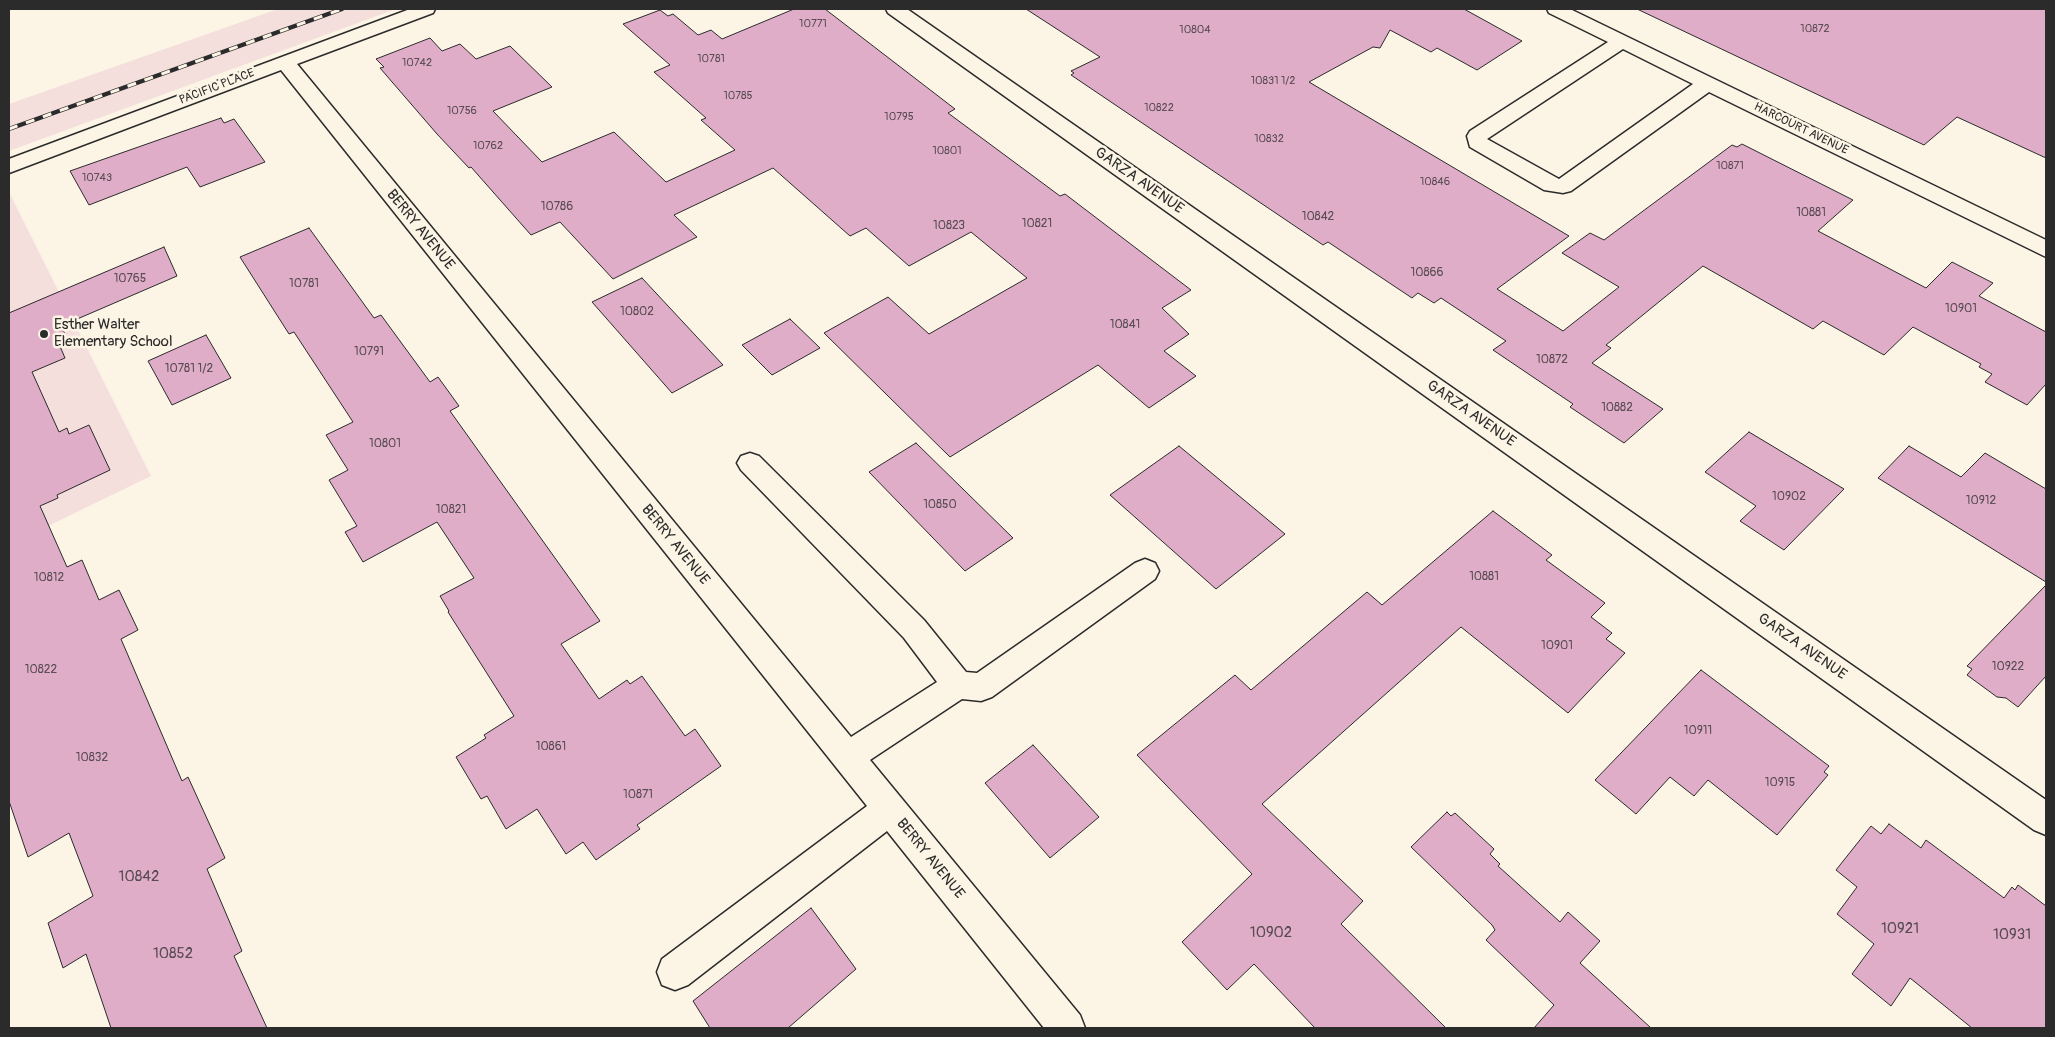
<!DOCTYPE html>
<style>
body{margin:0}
#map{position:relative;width:2055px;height:1037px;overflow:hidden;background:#fcf5e5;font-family:Pangolin,sans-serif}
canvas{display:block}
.frame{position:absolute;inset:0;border:10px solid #2b2b2b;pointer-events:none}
</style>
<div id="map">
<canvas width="2055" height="1037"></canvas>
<div class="frame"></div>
</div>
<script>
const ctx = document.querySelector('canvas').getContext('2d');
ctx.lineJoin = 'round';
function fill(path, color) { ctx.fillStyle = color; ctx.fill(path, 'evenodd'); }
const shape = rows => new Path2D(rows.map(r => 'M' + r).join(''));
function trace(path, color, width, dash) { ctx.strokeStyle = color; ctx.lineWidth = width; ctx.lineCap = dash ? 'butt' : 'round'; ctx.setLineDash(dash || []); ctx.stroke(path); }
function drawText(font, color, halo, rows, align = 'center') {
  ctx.font = font + ' Pangolin,sans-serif'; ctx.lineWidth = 5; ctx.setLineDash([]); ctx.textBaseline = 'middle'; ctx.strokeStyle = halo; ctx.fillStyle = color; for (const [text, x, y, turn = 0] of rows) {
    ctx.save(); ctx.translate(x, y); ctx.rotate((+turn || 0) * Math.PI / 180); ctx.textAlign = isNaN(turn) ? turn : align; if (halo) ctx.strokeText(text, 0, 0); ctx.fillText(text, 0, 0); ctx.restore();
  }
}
const built = shape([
 [278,9,396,9,9,151,9,104],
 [9,192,151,476,9,545]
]);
const building = shape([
 [794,9,825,9,955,109,948,113,1060,196,1065,194,1191,290,1162,308,1189,334,1164,351,1196,376,1149,408,1098,365,950,457,824,333,888,297,929,334,1027,278,971,232,909,266,866,228,850,236,773,168,674,215,697,237,613,279,560,222,531,235,471,167,469,168,437,134,380,68,384,67,376,59,430,38,442,51,460,44,476,59,510,46,552,87,493,111,542,162,614,132,666,182,735,150,701,120,706,118,654,72,670,65,623,24,660,10,668,16,673,14,698,35,711,30,722,39,794,9],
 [1026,9,1464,9,1522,41,1477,70,1437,48,1431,52,1390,30,1380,48,1373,47,1309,82,1569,236,1497,289,1563,331,1619,287,1562,253,1590,233,1604,240,1732,145,1737,147,1742,144,1853,200,1818,231,1926,288,1952,262,1993,283,1979,296,2046,332,2046,384,2027,405,1985,382,1992,374,1979,367,1981,364,1913,327,1884,355,1823,321,1813,329,1703,266,1606,345,1611,348,1592,363,1663,409,1624,443,1570,407,1573,404,1493,350,1506,341,1441,298,1434,303,1418,293,1412,298,1328,242,1323,245,1071,75,1074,73,1071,71,1100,57,1026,9],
 [1637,9,2046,9,2046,158,1957,117,1924,145,1637,9],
 [221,118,224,123,234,119,265,162,200,187,187,167,89,205,70,171,221,118],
 [309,228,374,318,381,315,430,382,438,377,459,406,450,411,600,621,561,644,599,699,627,680,630,684,642,676,685,736,695,729,721,766,637,825,640,829,596,860,583,842,566,854,537,809,506,829,487,796,481,799,456,757,486,738,484,735,514,716,448,612,449,611,440,596,474,578,437,522,363,562,345,532,357,526,329,480,348,470,326,435,353,422,294,332,289,334,240,257,309,228],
 [164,247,177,276,61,326,65,334,56,337,65,358,32,372,59,432,67,428,69,434,89,425,110,470,57,495,58,498,40,506,67,567,82,560,99,600,119,590,138,630,121,639,182,781,188,777,225,858,207,869,242,951,234,956,267,1028,111,1028,86,954,63,968,48,923,93,896,69,833,28,857,9,801,9,313,164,247],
 [642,278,723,365,672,393,592,302,642,278],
 [790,319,820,348,772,375,742,345,790,319],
 [206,335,231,378,172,405,148,361,206,335],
 [1749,432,1844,489,1784,550,1740,521,1756,506,1705,472,1749,432],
 [916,443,1013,538,965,571,869,472,916,443],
 [1179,446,1285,534,1216,589,1110,495,1179,446],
 [1909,446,1961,477,1985,453,2046,489,2046,582,1878,478,1909,446],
 [1493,511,1552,555,1546,560,1605,603,1591,617,1612,633,1606,639,1625,653,1568,713,1461,627,1262,804,1363,901,1341,924,1446,1028,1315,1028,1254,964,1227,990,1182,942,1252,874,1137,755,1235,675,1251,690,1367,592,1382,605,1493,511],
 [2046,585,2046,676,2018,707,2006,698,1997,697,1967,675,1972,669,1967,666,2046,585],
 [1701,670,1829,766,1824,772,1828,775,1777,835,1708,780,1694,796,1670,777,1636,814,1595,780,1701,670],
 [1033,745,1099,817,1050,858,985,783,1033,745],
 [1447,812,1451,816,1455,813,1494,849,1490,854,1500,864,1498,866,1560,922,1568,912,1600,941,1580,963,1651,1028,1534,1028,1554,1005,1486,940,1495,930,1492,925,1411,847,1447,812],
 [1889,824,1921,848,1926,840,2004,898,2012,887,2015,890,2018,885,2046,906,2046,1028,1972,1028,1910,978,1891,1006,1852,974,1874,944,1837,914,1857,887,1836,870,1871,826,1881,834,1889,824],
 [811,908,856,969,788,1028,710,1028,693,1001,811,908]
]);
const minor = shape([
 [410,9,435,9,433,13,297,64,851,737,937,682,904,638,741,470,737,463,741,456,750,453,759,456,924,620,966,672,977,673,1135,563,1145,559,1155,563,1159,571,1155,579,992,697,981,701,962,699,870,760,1080,1015,1085,1028,1044,1028,887,831,688,985,675,990,662,985,657,972,662,959,867,806,281,70,9,173,9,159,410,9],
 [886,9,907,9,2046,800,2046,835,2034,830,888,13,886,9],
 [1547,9,1570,9,2046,240,2046,257,1709,92,1571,191,1563,193,1544,190,1470,147,1467,136,1470,131,1608,42,1549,13,1547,9],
 [1623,49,1693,84,1559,179,1487,139,1623,49]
]);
const rail = shape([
 [9,129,342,9]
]);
const markers = [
 [44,334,5,"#2b2b2b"]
];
const farNumbernames = [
 ["10771",813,24],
 ["10872",1815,29],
 ["10804",1195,30],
 ["10781",711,59],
 ["10742",417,63],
 ["10831 1/2",1273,81],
 ["10785",738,96],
 ["10822",1159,108],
 ["10756",462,111],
 ["10795",899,117],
 ["10832",1269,139],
 ["10762",488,146],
 ["10801",947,151],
 ["10871",1730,166],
 ["10743",97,178],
 ["10846",1435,182]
];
const farStreetnames = [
 ["PACIFIC PLACE",217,87,-21],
 ["HARCOURT AVENUE",1801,129,26]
];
const numberNames = [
 ["10786",557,207],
 ["10881",1811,213],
 ["10842",1318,217],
 ["10821",1037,224],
 ["10823",949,226],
 ["10866",1427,273],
 ["10765",130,279],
 ["10781",304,284],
 ["10901",1961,309],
 ["10802",637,312],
 ["10841",1125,325],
 ["10791",369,352],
 ["10872",1552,360],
 ["10781 1/2",189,369],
 ["10882",1617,408],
 ["10801",385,444],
 ["10902",1789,497],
 ["10912",1981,501],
 ["10850",940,505],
 ["10821",451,510],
 ["10881",1484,577],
 ["10812",49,578],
 ["10901",1557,646],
 ["10922",2008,667],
 ["10822",41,670],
 ["10911",1698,731],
 ["10861",551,747],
 ["10832",92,758],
 ["10915",1780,783],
 ["10871",638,795]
];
const streetNames = [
 ["GARZA AVENUE",1139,181,35],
 ["BERRY AVENUE",420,230,51],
 ["GARZA AVENUE",1471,414,35],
 ["BERRY AVENUE",675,545,51],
 ["GARZA AVENUE",1802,647,35],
 ["BERRY AVENUE",930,859,51]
];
const poiNames = [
 ["Esther Walter",54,325],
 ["Elementary School",54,342]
];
const nearNumbernames = [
 ["10842",139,877],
 ["10921",1900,929],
 ["10902",1271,933],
 ["10931",2012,935],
 ["10852",173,954]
];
fill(built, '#f4dfdd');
fill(building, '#e0adc9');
trace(building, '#2b2b2b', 1);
trace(minor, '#2b2b2b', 3);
fill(minor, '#fcf5e5');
trace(rail, '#2b2b2b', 4.5);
trace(rail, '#fcf5e5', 3, [9]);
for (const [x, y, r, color] of markers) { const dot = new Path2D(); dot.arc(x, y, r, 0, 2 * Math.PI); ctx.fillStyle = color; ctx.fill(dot); trace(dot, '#fcf5e5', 2); }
drawText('11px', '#584c52', null, farNumbernames);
drawText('12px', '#2b2b2b', '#fcf5e5', farStreetnames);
drawText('12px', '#584c52', null, numberNames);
drawText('15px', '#2b2b2b', '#fcf5e5', streetNames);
drawText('15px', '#2b2b2b', '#fcf5e5', poiNames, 'left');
drawText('15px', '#584c52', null, nearNumbernames);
</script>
